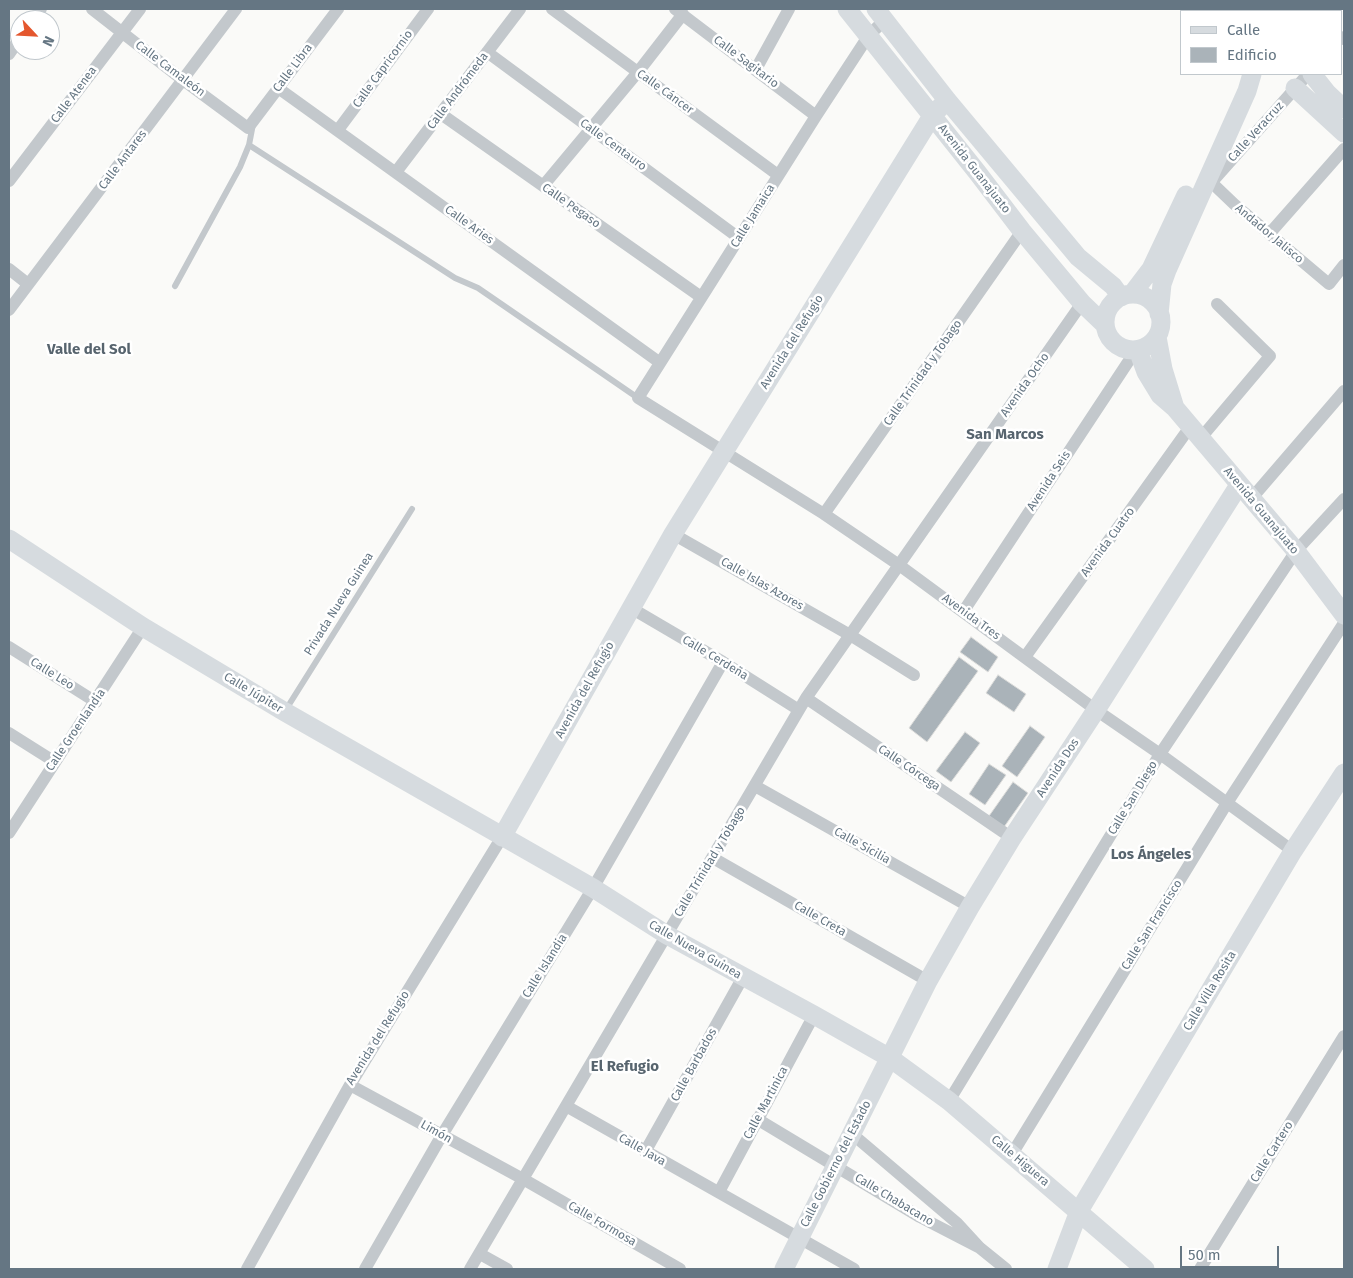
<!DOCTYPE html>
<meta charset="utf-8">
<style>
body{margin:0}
#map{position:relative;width:1353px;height:1278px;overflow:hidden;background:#fafaf8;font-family:"Fira Sans",sans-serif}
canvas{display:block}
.frame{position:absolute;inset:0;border:10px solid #657683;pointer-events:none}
.legend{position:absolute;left:1180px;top:10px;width:162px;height:65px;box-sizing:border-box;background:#fff;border:1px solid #c1c8cd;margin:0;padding:6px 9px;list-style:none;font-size:15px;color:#657683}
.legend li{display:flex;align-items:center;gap:10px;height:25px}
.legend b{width:25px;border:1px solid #c1c8cd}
.north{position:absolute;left:10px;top:10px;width:50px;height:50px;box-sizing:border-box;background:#fff;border:1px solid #c1c8cd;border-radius:50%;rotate:115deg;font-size:14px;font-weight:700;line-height:20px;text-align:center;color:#657683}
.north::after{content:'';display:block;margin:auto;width:18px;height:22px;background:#e4572e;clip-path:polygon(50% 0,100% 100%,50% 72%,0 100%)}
.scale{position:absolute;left:1180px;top:1246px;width:99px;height:22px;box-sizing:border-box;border:2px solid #657683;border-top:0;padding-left:6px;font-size:15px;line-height:18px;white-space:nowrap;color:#657683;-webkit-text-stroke:4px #fff;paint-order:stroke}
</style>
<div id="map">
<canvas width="1353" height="1278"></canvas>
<div class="frame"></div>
<ul class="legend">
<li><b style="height:6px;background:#d6dbdf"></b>Calle</li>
<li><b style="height:14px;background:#aab3b9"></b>Edificio</li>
</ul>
<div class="north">N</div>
<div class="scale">50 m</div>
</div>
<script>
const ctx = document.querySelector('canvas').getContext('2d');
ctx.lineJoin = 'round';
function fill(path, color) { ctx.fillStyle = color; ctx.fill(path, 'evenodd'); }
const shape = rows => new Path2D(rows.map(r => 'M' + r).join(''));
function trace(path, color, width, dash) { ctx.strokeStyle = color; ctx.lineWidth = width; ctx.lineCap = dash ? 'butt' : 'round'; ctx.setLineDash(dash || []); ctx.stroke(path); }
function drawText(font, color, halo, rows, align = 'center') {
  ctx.font = font + ' "Fira Sans",sans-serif'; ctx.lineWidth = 5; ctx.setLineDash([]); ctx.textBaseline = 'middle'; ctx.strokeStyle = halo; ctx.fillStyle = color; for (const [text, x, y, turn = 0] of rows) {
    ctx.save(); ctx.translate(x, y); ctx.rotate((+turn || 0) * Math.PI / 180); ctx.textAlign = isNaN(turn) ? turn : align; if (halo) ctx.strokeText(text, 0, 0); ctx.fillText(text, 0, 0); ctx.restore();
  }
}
const building = shape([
 [971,637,998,657,988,672,960,652,971,637],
 [959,657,978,671,927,742,909,728,959,657],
 [998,675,1026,694,1014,712,986,693,998,675],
 [1030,726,1045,737,1017,777,1002,766,1030,726],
 [965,732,980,743,951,782,936,771,965,732],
 [989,764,1006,775,985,805,969,794,989,764],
 [1013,782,1028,793,1004,827,989,816,1013,782]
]);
const lane = shape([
 [249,145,455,278,478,288,638,398],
 [175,286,240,167,249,145,253,124],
 [285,711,412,509]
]);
const street = shape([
 [92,9,183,80,248,128,338,9],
 [552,9,778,175],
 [675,9,816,116],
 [33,20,41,9],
 [885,20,869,35,816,116,638,398,824,514,899,565,1096,710,1160,754,1293,851],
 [1342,39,1344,37],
 [487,52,739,238],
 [9,54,20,38],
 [756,69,789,9],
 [278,88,659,362],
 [441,114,701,297],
 [338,130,428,9],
 [396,172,520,9],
 [9,181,140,9],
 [1211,182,1234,204,1329,284,1344,265],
 [1211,183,1308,74],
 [543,186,638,72,683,14],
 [1270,233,1344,149],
 [9,269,28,284],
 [9,310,236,9],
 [1200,439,1270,356,1217,304],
 [1251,499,1344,391],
 [824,514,1022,231],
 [673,534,850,635,914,675],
 [631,608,723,662,799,710],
 [963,612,1136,350],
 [9,647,96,702],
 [1025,657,1190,427],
 [806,698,1012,838],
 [9,733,55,762],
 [755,786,970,907],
 [9,833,143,627],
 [713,858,928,981],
 [350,1085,523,1179,680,1269],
 [949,1101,1160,754,1296,551,1344,499],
 [566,1106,854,1269],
 [757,1119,920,1217,980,1248],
 [851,1133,957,1223,980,1248,1006,1269],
 [645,1152,743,977],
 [1012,1154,1227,803,1344,623],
 [719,1192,814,1015],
 [480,1254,507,1269],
 [247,1269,350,1085,502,837],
 [365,1269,442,1135,593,888,723,662],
 [470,1269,806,698,1082,303],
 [1200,1269,1344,1036]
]);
const secondary = shape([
 [847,9,977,172,1022,231,1082,303,1105,325],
 [876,9,947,100,1078,257,1113,286,1121,297],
 [1230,9,1231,11],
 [1245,9,1246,11],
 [1312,74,1327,93,1344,109],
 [1295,88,1344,133],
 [1132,294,1151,269,1186,195],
 '1105 322a28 28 0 1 1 56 0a28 28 0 1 1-56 0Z',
 [1159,314,1162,284,1167,270,1247,91,1252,74],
 [1157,337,1163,369,1175,408],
 [1138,350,1146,372,1160,395,1175,408,1296,551,1344,615],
 [9,539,143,627,285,712,593,888,667,935,814,1015,890,1058,949,1101,1145,1269],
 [502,837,673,534,932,116,947,100],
 [784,1269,928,981,970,907,1012,838,1096,710,1239,485],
 [1057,1269,1079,1211,1293,851,1344,773]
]);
const streetNames = [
 ["Calle Sagitario",746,62,37],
 ["Calle Libra",293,68,-53],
 ["Calle Camaleón",170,69,37],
 ["Calle Capricornio",383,69,-54],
 ["Calle Andrómeda",458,91,-53],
 ["Calle Cáncer",665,92,36],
 ["Calle Atenea",74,95,-53],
 ["Calle Veracruz",1256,132,-48],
 ["Calle Centauro",613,145,36],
 ["Calle Antares",123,160,-53],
 ["Avenida Guanajuato",974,169,52],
 ["Calle Pegaso",571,206,35],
 ["Calle Jamaica",753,216,-58],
 ["Calle Aries",469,225,36],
 ["Andador Jalisco",1269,234,40],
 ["Avenida del Refugio",792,342,-58],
 ["Calle Trinidad y Tobago",923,373,-55],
 ["Avenida Ocho",1025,385,-55],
 ["Avenida Seis",1049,481,-57],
 ["Avenida Guanajuato",1261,511,50],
 ["Avenida Cuatro",1108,542,-54],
 ["Calle Islas Azores",762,584,30],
 ["Privada Nueva Guinea",339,604,-58],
 ["Avenida Tres",971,617,36],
 ["Calle Cerdeña",715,658,31],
 ["Calle Leo",52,674,32],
 ["Avenida del Refugio",585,690,-61],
 ["Calle Júpiter",253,693,31],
 ["Calle Groenlandia",76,730,-56],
 ["Calle Córcega",909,768,34],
 ["Avenida Dos",1058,768,-57],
 ["Calle San Diego",1133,798,-59],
 ["Calle Sicilia",862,846,29],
 ["Calle Trinidad y Tobago",710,862,-59],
 ["Calle Creta",820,919,30],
 ["Calle San Francisco",1152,925,-58],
 ["Calle Nueva Guinea",695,950,30],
 ["Calle Islandia",545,966,-58],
 ["Calle Villa Rosita",1210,991,-59],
 ["Avenida del Refugio",378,1038,-58],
 ["Calle Barbados",694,1065,-61],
 ["Calle Martinica",766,1103,-62],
 ["Limón",436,1132,29],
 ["Calle Java",642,1150,30],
 ["Calle Cartero",1272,1152,-58],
 ["Calle Higuera",1020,1161,40],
 ["Calle Gobierno del Estado",836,1164,-63],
 ["Calle Chabacano",894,1200,31],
 ["Calle Formosa",602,1224,30]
];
const quarterNames = [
 ["Valle del Sol",89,350],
 ["San Marcos",1005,435],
 ["Los Ángeles",1151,855],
 ["El Refugio",625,1067]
];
fill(building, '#aab3b9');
trace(building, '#dcdcda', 1);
trace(lane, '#c3c8cc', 6);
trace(street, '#c3c8cc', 12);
trace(secondary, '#d6dbdf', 19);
drawText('12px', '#657683', '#fff', streetNames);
drawText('bold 15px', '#57646e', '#fff', quarterNames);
</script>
